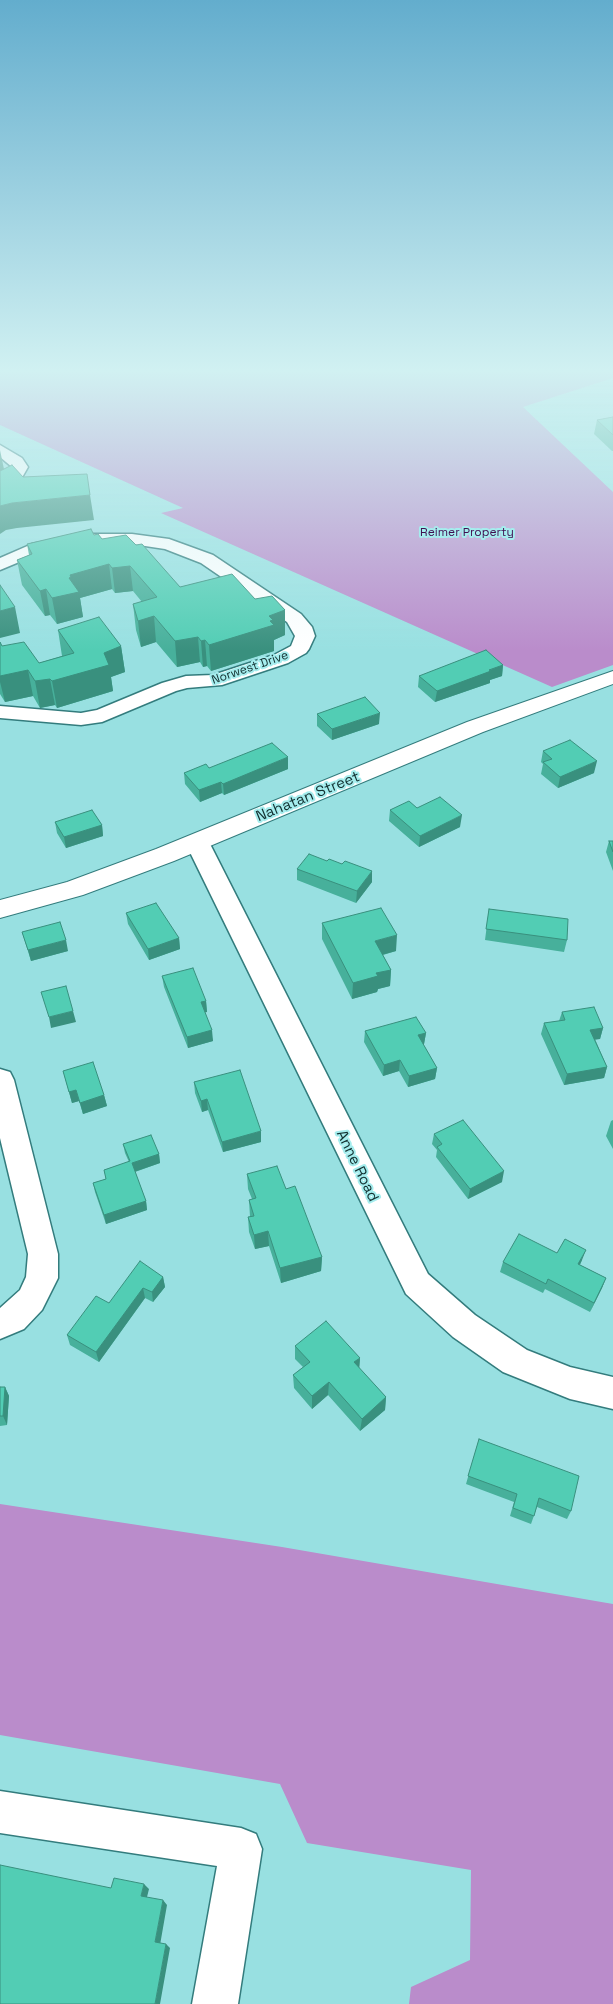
<!DOCTYPE html>
<style>
body{margin:0}
canvas{display:block;background:#98e0e1}
</style>
<canvas width="613" height="2004"></canvas>
<script>
const ctx = document.querySelector('canvas').getContext('2d');
ctx.lineJoin = 'round';
function fill(path, color) { ctx.fillStyle = color; ctx.fill(path, 'evenodd'); }
const shape = rows => new Path2D(rows.map(r => 'M' + r).join(''));
function trace(path, color, width, dash) { ctx.strokeStyle = color; ctx.lineWidth = width; ctx.lineCap = dash ? 'butt' : 'round'; ctx.setLineDash(dash || []); ctx.stroke(path); }
function drawText(font, color, halo, rows, align = 'center') {
  ctx.font = font + ' "Space Grotesk",sans-serif'; ctx.lineWidth = 4; ctx.setLineDash([]); ctx.textBaseline = 'middle'; ctx.strokeStyle = halo; ctx.fillStyle = color; for (const [text, x, y, turn = 0] of rows) {
    ctx.save(); ctx.translate(x, y); ctx.rotate((+turn || 0) * Math.PI / 180); ctx.textAlign = isNaN(turn) ? turn : align; if (halo) ctx.strokeText(text, 0, 0); ctx.fillText(text, 0, 0); ctx.restore();
  }
}
const green = shape([
 [0,371,613,371,613,378,523,407,613,492,613,665,552,687,161,513,183,508,0,425],
 [0,1504,282,1547,613,1604,613,2004,409,2004,411,1987,470,1960,471,1870,307,1843,280,1784,0,1735]
]);
const minor = shape([
 [0,445,22,458,28,467,20,481,0,489,0,478,8,475,12,467,0,457,0,445],
 [86,534,132,534,169,539,213,555,301,614,312,627,315,636,309,649,306,653,288,663,222,685,187,688,176,691,102,722,81,725,0,718,0,706,81,713,97,710,162,683,186,676,213,675,274,655,291,646,295,636,287,622,201,563,165,549,132,544,86,544,43,552,0,570,0,558,32,544,86,534],
 [197,834,205,837,209,842,428,1274,475,1315,527,1350,570,1367,613,1377,613,1409,570,1399,503,1372,453,1337,406,1294,185,842,189,837,197,834],
 [0,1069,10,1072,14,1080,58,1254,58,1278,42,1310,24,1329,0,1339,0,1308,20,1290,26,1277,28,1254,0,1138,0,1069],
 [0,1791,241,1828,256,1834,262,1849,238,2004,192,2004,217,1866,0,1833,0,1791]
]);
const major = shape([
 [613,671,613,684,483,732,174,861,83,895,0,918,0,900,67,882,156,849,467,722,613,671]
]);
const wall = shape([
 [613,417,613,451,612,451,594,434,597,420],
 [94,535,102,539,136,545,180,587,255,599,285,610,285,635,274,640,274,651,211,671,207,666,203,667,200,662,177,667,156,642,141,647,136,630,133,604,142,602,133,591,115,593,112,589,80,598,83,617,57,624,50,615,45,616,22,585,17,560,29,555,27,544],
 [58,630,121,646,125,672,111,677,113,691,57,708,55,705,40,708,33,696,5,702,0,694,0,642,2,646,39,663,62,656],
 [503,665,502,676,490,680,490,683,435,702,418,687,419,676],
 [317,714,379,724,332,740,317,726],
 [543,751,594,773,558,788,541,774,543,764,541,762],
 [209,768,288,769,224,795,222,793,200,802,185,784,184,773],
 [417,808,460,827,419,847,389,821,390,810],
 [55,822,102,825,103,836,66,848,57,833],
 [609,841,613,841,613,871,606,852],
 [327,861,342,864,372,882,356,903,297,880,297,869],
 [489,909,567,940,564,952,485,940],
 [126,913,179,938,180,949,149,960,128,924],
 [322,923,396,951,383,955,391,970,390,986,378,989,377,992,352,999,322,939],
 [22,932,68,951,31,961],
 [162,976,206,1001,207,1012,205,1012,213,1041,188,1048,164,987],
 [562,1012,603,1028,600,1039,595,1039,607,1067,604,1078,564,1085,541,1034,544,1023,559,1021],
 [365,1031,426,1033,424,1044,423,1044,437,1068,435,1079,408,1087,399,1071,383,1076,364,1042],
 [63,1071,104,1095,107,1106,83,1114,79,1101,72,1103],
 [194,1082,261,1142,223,1152,208,1110,202,1112,195,1093],
 [613,1120,613,1149,606,1136,611,1121],
 [434,1134,502,1182,468,1199,436,1157,437,1150,432,1144],
 [123,1144,159,1154,160,1163,135,1172,146,1201,147,1210,106,1224,95,1192,93,1183,106,1179,104,1170,129,1162,125,1153],
 [247,1174,286,1189,322,1257,321,1271,281,1283,269,1246,255,1249,249,1232,248,1217,250,1217,249,1200,252,1199,248,1189],
 [557,1253,582,1260,580,1265,606,1278,602,1288,590,1312,545,1289,543,1293,500,1272,503,1262],
 [163,1277,165,1287,153,1302,145,1298,99,1362,70,1345,67,1335,109,1303],
 [295,1346,360,1358,359,1368,386,1397,385,1410,360,1431,328,1395,312,1409,294,1388,293,1375,303,1367,295,1359],
 [0,1387,5,1387,9,1396,7,1425,0,1426],
 [479,1439,571,1511,567,1519,537,1507,531,1524,510,1516,514,1502,466,1484]
]);
const shadedWall = shape([
 [0,450,5,474,0,476],
 [90,495,94,520,17,528,6,530,0,534,0,506,12,503],
 [109,564,112,589,80,598,83,617,57,624,52,598,70,575],
 [130,566,133,591,115,593,112,568],
 [46,589,50,615,45,616,40,591],
 [15,607,20,633,0,638,0,611],
 [285,610,285,635,274,640,274,651,211,671,209,645,269,616],
 [154,616,156,642,141,647,138,621],
 [198,637,200,662,177,667,175,641],
 [205,640,207,666,203,667,201,641],
 [121,646,125,672,111,677,113,691,57,708,52,681,104,653],
 [503,665,502,676,490,680,490,683,435,702,437,691],
 [28,670,33,696,5,702,0,682,0,676],
 [50,679,55,705,40,708,35,681],
 [380,713,379,724,332,740,332,729],
 [288,757,288,769,224,795,223,784],
 [597,761,594,773,558,788,560,777],
 [221,782,222,793,200,802,199,790],
 [462,815,460,827,419,847,420,836],
 [102,825,103,836,66,848,64,837],
 [372,871,372,882,356,903,357,891],
 [397,935,396,951,374,957,375,941],
 [179,938,180,949,149,960,148,949],
 [66,940,68,951,31,961,28,950],
 [391,970,390,986,378,989,377,992,352,999,353,983,376,973],
 [206,1001,207,1012,202,1013,201,1002],
 [73,1011,76,1022,51,1028,49,1017],
 [603,1028,600,1039,587,1041,590,1030],
 [212,1030,213,1041,188,1048,187,1037],
 [426,1033,424,1044,417,1046,418,1035],
 [400,1060,399,1071,383,1076,384,1065],
 [607,1067,604,1078,564,1085,567,1074],
 [437,1068,435,1079,408,1087,409,1076],
 [76,1090,79,1101,72,1103,69,1092],
 [104,1095,107,1106,83,1114,80,1103],
 [207,1099,208,1110,202,1112,201,1101],
 [261,1131,261,1142,223,1152,222,1142],
 [159,1154,160,1163,134,1172,132,1163],
 [504,1171,502,1182,468,1199,470,1189],
 [146,1201,147,1210,106,1224,104,1215],
 [268,1231,269,1246,255,1249,254,1235],
 [586,1250,582,1260,575,1274,578,1264],
 [322,1257,321,1271,281,1283,280,1268],
 [163,1277,165,1287,153,1302,152,1292],
 [606,1278,602,1288,590,1312,594,1303],
 [143,1288,145,1298,99,1362,96,1352],
 [360,1358,359,1371,354,1362],
 [329,1382,328,1395,312,1409,312,1396],
 [5,1387,9,1396,7,1425,3,1416],
 [386,1397,385,1410,360,1431,362,1419],
 [144,1884,149,1889,146,1901,141,1896],
 [163,1900,167,1905,160,1945,155,1942],
 [166,1944,170,1948,160,2004,155,2004]
]);
const building = shape([
 [613,417,613,435,597,420,613,417],
 [12,465,23,477,87,474,90,495,12,503,0,506,0,471,12,465],
 [91,529,94,535,98,534,102,539,126,535,136,545,142,544,180,587,232,574,255,599,272,596,285,610,269,616,273,620,270,621,274,625,209,645,205,640,201,641,198,637,175,641,154,616,138,621,133,604,157,597,130,566,112,568,109,564,70,575,71,577,69,578,79,592,52,598,46,589,40,591,17,560,32,554,27,544,91,529],
 [0,585,15,607,0,611,0,585],
 [99,617,121,646,104,653,109,665,52,681,50,679,35,681,28,670,0,676,0,642,2,646,24,642,39,663,74,653,58,630,99,617],
 [486,650,503,665,489,670,491,671,437,691,419,676,486,650],
 [365,697,380,713,332,729,317,714,365,697],
 [570,740,597,761,560,777,543,762,552,759,543,751,570,740],
 [272,743,288,757,223,784,221,782,199,790,184,773,206,764,209,768,272,743],
 [440,797,462,815,420,836,390,810,409,801,417,808,440,797],
 [92,810,102,825,64,837,55,822,92,810],
 [609,841,613,841,613,852,609,841],
 [309,854,327,861,329,859,342,864,345,861,372,871,357,891,297,869,309,854],
 [156,903,179,938,148,949,126,913,156,903],
 [381,908,397,935,375,941,391,970,376,973,378,976,353,983,322,923,381,908],
 [489,909,568,919,567,940,486,929,489,909],
 [60,922,66,940,28,950,22,932,60,922],
 [193,968,206,1001,201,1002,212,1030,187,1037,162,976,193,968],
 [66,986,73,1011,49,1017,41,992,66,986],
 [594,1007,603,1028,590,1030,607,1067,567,1074,544,1023,565,1020,562,1012,594,1007],
 [416,1017,426,1033,418,1035,437,1068,409,1076,400,1060,384,1065,365,1031,416,1017],
 [93,1062,104,1095,80,1103,76,1090,69,1092,63,1071,93,1062],
 [240,1070,261,1131,222,1142,207,1099,201,1101,194,1082,240,1070],
 [463,1120,504,1171,470,1189,437,1147,442,1144,434,1134,463,1120],
 [151,1135,159,1154,132,1163,146,1201,104,1215,93,1183,106,1179,104,1170,130,1161,123,1144,151,1135],
 [277,1166,286,1189,295,1186,322,1257,280,1268,268,1231,254,1235,248,1217,254,1216,249,1200,256,1198,247,1174,277,1166],
 [519,1234,557,1253,565,1239,586,1250,578,1264,606,1278,594,1303,548,1279,546,1284,503,1262,519,1234],
 [140,1261,163,1277,152,1292,143,1288,96,1352,67,1335,96,1296,109,1303,140,1261],
 [326,1321,360,1358,354,1362,386,1397,362,1419,329,1382,312,1396,293,1375,310,1362,295,1346,326,1321],
 [0,1387,5,1387,3,1416,0,1416,0,1387],
 [479,1439,579,1476,571,1511,539,1498,534,1516,513,1508,517,1494,468,1476,479,1439],
 [0,1865,111,1888,114,1878,144,1884,141,1896,163,1900,155,1942,166,1944,155,2004,0,2004,0,1865]
]);
const farParknames = [
 ["Reimer Property",467,533]
];
const farStreetnames = [
 ["Norwest Drive",250,668,-19]
];
const streetNames = [
 ["Nahatan Street",308,797,-22],
 ["Anne Road",357,1166,64]
];
fill(green, '#ba8ccb');
trace(minor, '#337c7d', 3);
trace(major, '#337c7d', 2);
fill(minor, '#fff');
fill(major, '#fff');
fill(wall, '#47b09b');
fill(shadedWall, '#39907e');
fill(building, '#52cdb4');
trace(building, '#39907e', 1);
const sky = ctx.createLinearGradient(0, 0, 0, 651);
sky.addColorStop(0, '#63adcd');
sky.addColorStop(0.57, '#d1f1f2');
sky.addColorStop(1, '#d1f1f200');
ctx.fillStyle = sky;
ctx.fillRect(0, 0, 613, 651);
drawText('12px', '#400f50', '#a5edee', farParknames);
drawText('12px', '#123030', '#a5edee', farStreetnames);
drawText('15px', '#123030', '#a5edee', streetNames);
</script>
